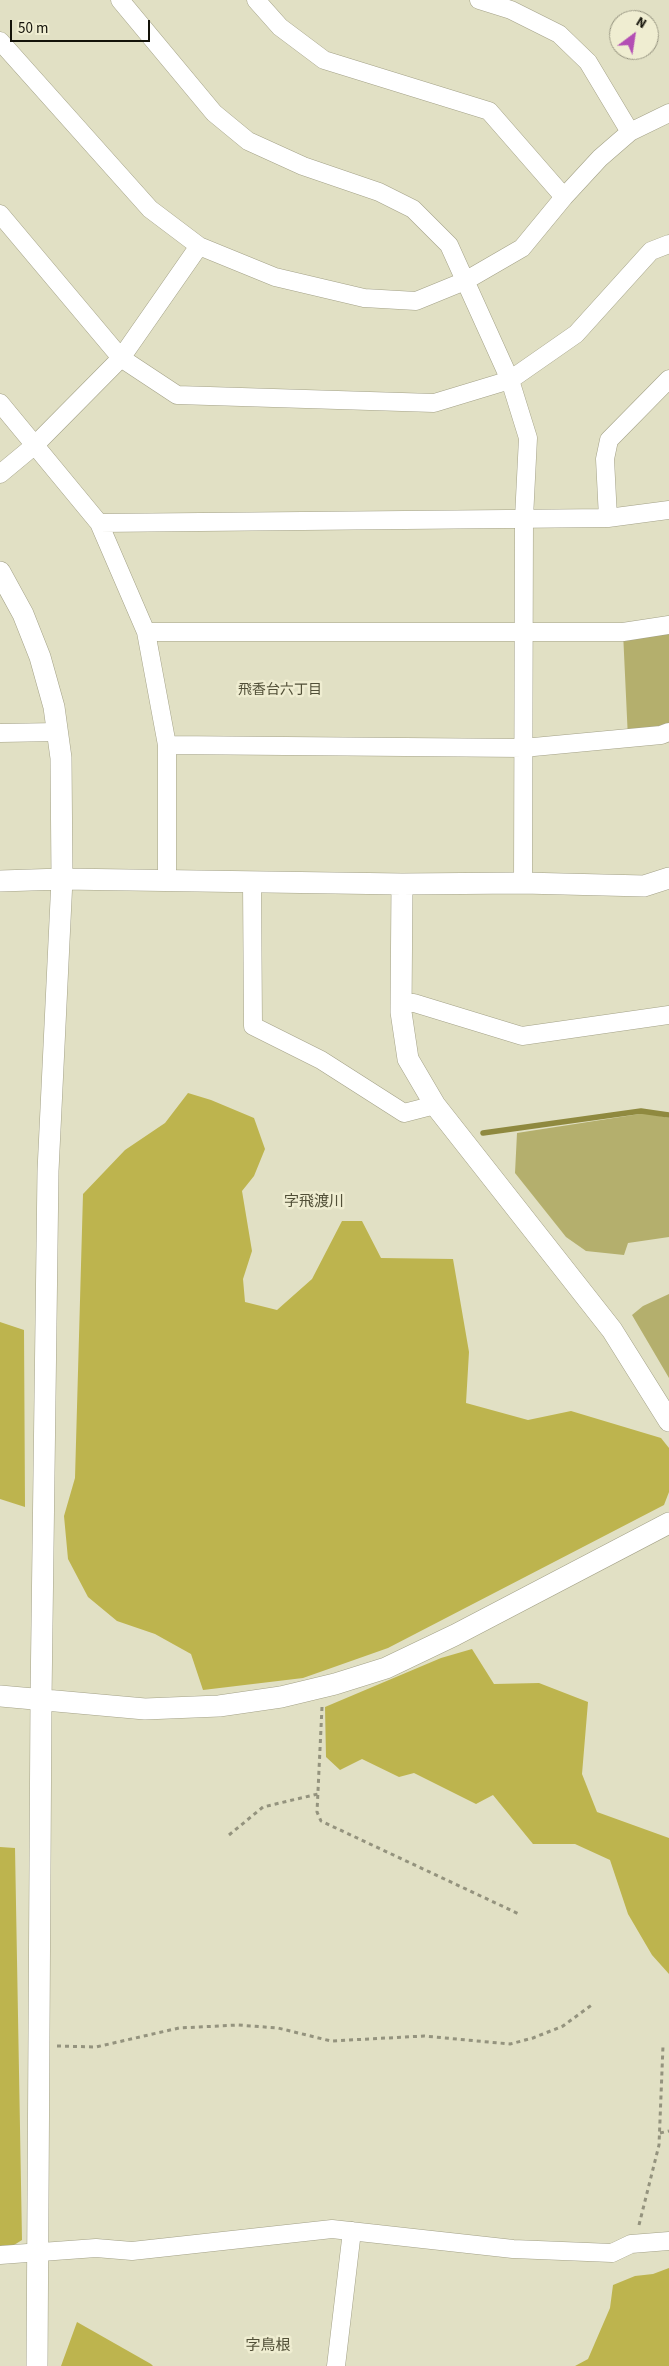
<!DOCTYPE html>
<meta charset="utf-8">
<style>
body{margin:0}
#map{position:relative;width:669px;height:2366px;overflow:hidden;background:#e1e0c4;font-family:"Source Sans 3",sans-serif}
canvas{display:block}
.north{position:absolute;left:609px;top:10px;width:50px;height:50px;box-sizing:border-box;background:#efedd1;border:1px solid #979581;border-radius:50%;rotate:31deg;font-size:14px;font-weight:700;line-height:20px;text-align:center;color:#131209}
.north::after{content:'';display:block;margin:auto;width:18px;height:22px;background:#b34eb4;clip-path:polygon(50% 0,100% 100%,50% 72%,0 100%)}
.scale{position:absolute;left:10px;top:20px;width:140px;height:22px;box-sizing:border-box;border:2px solid #131209;border-top:0;padding-left:6px;font-size:15px;line-height:18px;white-space:nowrap;color:#131209;-webkit-text-stroke:4px #efedd1;paint-order:stroke}
</style>
<div id="map">
<canvas width="669" height="2366"></canvas>
<div class="north">N</div>
<div class="scale">50 m</div>
</div>
<script>
const ctx = document.querySelector('canvas').getContext('2d');
ctx.lineJoin = 'round';
function fill(path, color) { ctx.fillStyle = color; ctx.fill(path, 'evenodd'); }
const shape = rows => new Path2D(rows.map(r => 'M' + r).join(''));
function trace(path, color, width, dash) { ctx.strokeStyle = color; ctx.lineWidth = width; ctx.lineCap = dash ? 'butt' : 'round'; ctx.setLineDash(dash || []); ctx.stroke(path); }
function drawText(font, color, halo, rows, align = 'center') {
  ctx.font = font + ' "Source Sans 3","Noto Sans JP",sans-serif'; ctx.lineWidth = 5; ctx.setLineDash([]); ctx.textBaseline = 'middle'; ctx.strokeStyle = halo; ctx.fillStyle = color; for (const [text, x, y, turn = 0] of rows) {
    ctx.save(); ctx.translate(x, y); ctx.rotate((+turn || 0) * Math.PI / 180); ctx.textAlign = isNaN(turn) ? turn : align; if (halo) ctx.strokeText(text, 0, 0); ctx.fillText(text, 0, 0); ctx.restore();
  }
}
const green = shape([
 [669,625,669,732,628,739,623,632],
 [646,1113,669,1118,669,1237,628,1243,624,1255,586,1251,566,1237,515,1173,517,1133],
 [669,1294,669,1378,632,1315,643,1306]
]);
const forest = shape([
 [188,1093,211,1100,254,1118,265,1149,254,1176,242,1191,252,1251,243,1279,245,1302,277,1310,312,1279,342,1221,362,1221,381,1258,453,1259,469,1352,466,1403,528,1420,571,1411,661,1438,669,1448,669,1492,664,1505,388,1648,303,1678,203,1690,191,1654,155,1634,117,1621,88,1597,68,1559,64,1516,75,1478,83,1194,125,1150,165,1123],
 [0,1322,24,1330,25,1507,0,1499],
 [472,1649,494,1684,539,1683,588,1702,582,1774,597,1812,669,1838,669,1974,652,1955,628,1914,610,1860,575,1844,533,1844,493,1795,476,1804,414,1773,399,1777,362,1759,340,1770,326,1757,325,1707,441,1658],
 [0,1847,15,1848,22,2240,14,2245,0,2246],
 [669,2268,669,2366,575,2366,588,2359,610,2308,613,2285,635,2276,653,2274],
 [77,2322,151,2364,153,2366,61,2366]
]);
const stream = shape([
 [483,1133,641,1111,669,1115]
]);
const path = shape([
 [322,1707,317,1812,321,1821,519,1914],
 [229,1835,263,1807,318,1794],
 [57,2046,96,2047,179,2028,238,2025,278,2028,331,2041,424,2036,510,2044,533,2038,563,2026,593,2004],
 [660,2133,669,2131],
 [639,2225,659,2145,663,2046]
]);
const minor = shape([
 [120,0,214,113,248,141,303,166,379,192,413,209,449,245,510,380,528,438,524,518,523,883],
 [256,0,280,27,324,60,489,111,564,197],
 [479,0,511,10,559,34,588,62,630,132],
 [0,41,150,209,199,246,275,277,364,298,416,301,465,281,522,248,564,197,600,158,630,132,669,113],
 [0,214,121,358,177,395,434,403,510,380,576,334,651,251,669,244],
 [0,403,99,523,146,632,167,745,167,881],
 [0,474,35,445,121,358,199,246],
 [608,518,605,459,609,440,669,379],
 [99,523,608,518,669,510],
 [146,632,623,632,669,625],
 [0,733,57,732],
 [167,745,523,748,661,735,669,732],
 [252,882,253,1026,321,1060,404,1113,435,1105],
 [401,1003,414,1003,522,1036,669,1015],
 [0,2255,96,2248,132,2251,332,2229,513,2249,612,2253,631,2244,669,2241],
 [336,2366,352,2231]
]);
const tertiary = shape([
 [0,572,23,614,40,657,54,707,61,758,62,879,48,1171,41,1699,37,2366],
 [0,881,62,879,402,884,523,883,644,886,669,878],
 [402,884,401,1012,408,1059,435,1105,612,1330,669,1421],
 [0,1696,145,1709,219,1706,281,1697,335,1684,386,1668,455,1635,669,1523]
]);
const neighbourhoodNames = [
 ["飛香台六丁目",280,691]
];
const quarterNames = [
 ["字飛渡川",314,1203],
 ["字鳥根",268,2347]
];
fill(green, '#b4af6d');
fill(forest, '#bdb44e');
trace(stream, '#8f893f', 5.5);
trace(minor, '#a3a187', 19);
trace(tertiary, '#a3a187', 22);
trace(path, '#94937e', 3, [4, 4]);
trace(minor, '#fff', 18);
trace(tertiary, '#fff', 21);
drawText('14px', '#514f37', '#efedd1', neighbourhoodNames);
drawText('15px', '#514f37', '#efedd1', quarterNames);
</script>
